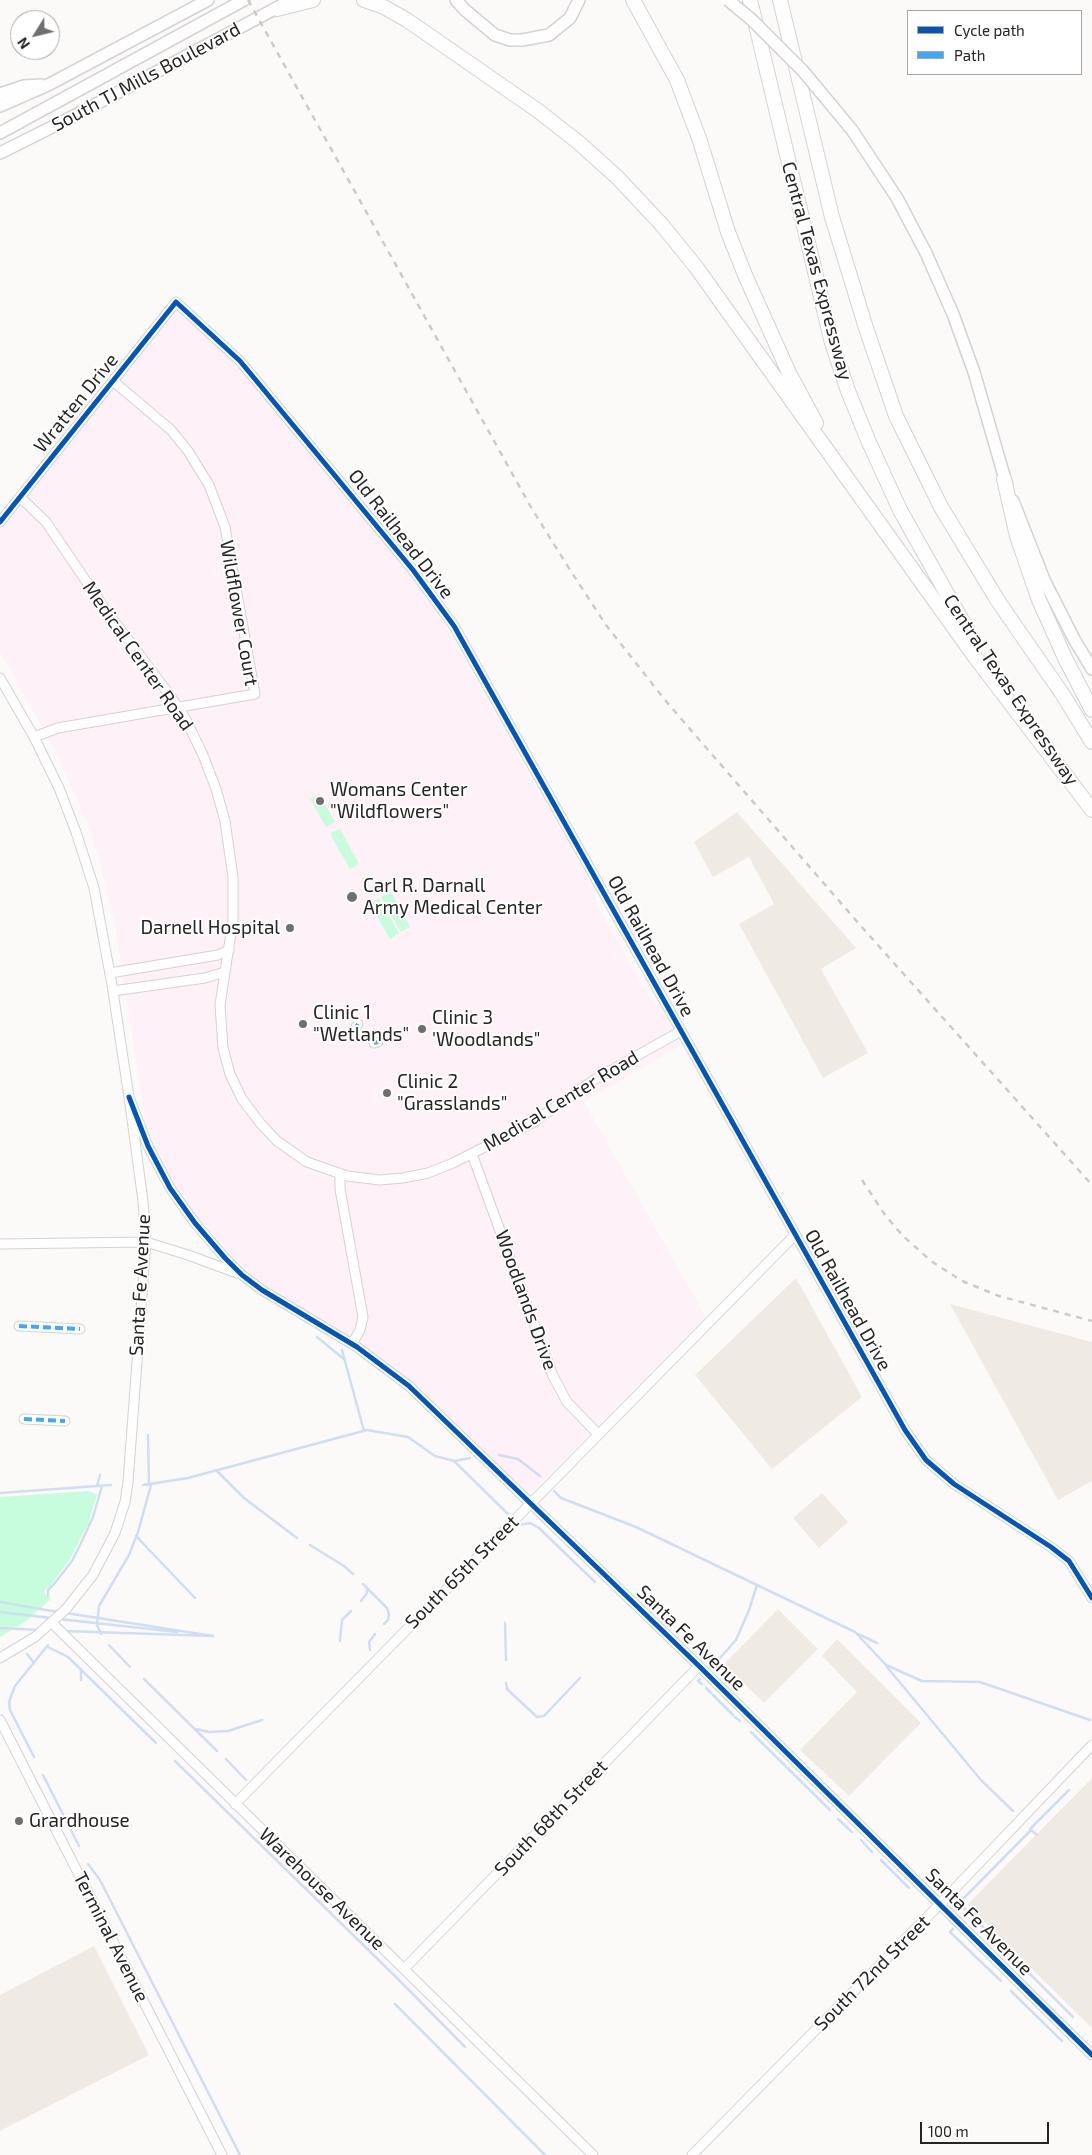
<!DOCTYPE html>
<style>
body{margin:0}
#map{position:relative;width:1092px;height:2155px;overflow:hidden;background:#fcfaf8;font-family:"Exo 2",sans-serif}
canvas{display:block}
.legend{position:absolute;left:907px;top:10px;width:175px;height:65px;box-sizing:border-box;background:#fff;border:1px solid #a8a7a7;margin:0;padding:6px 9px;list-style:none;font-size:15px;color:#252423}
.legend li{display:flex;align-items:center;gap:10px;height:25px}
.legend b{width:25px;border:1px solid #a8a7a7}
.north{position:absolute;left:10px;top:10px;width:50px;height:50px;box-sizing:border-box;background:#fff;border:1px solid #a8a7a7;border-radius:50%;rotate:234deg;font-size:14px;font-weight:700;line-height:20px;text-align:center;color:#252423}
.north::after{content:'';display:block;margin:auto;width:18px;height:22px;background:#706f6e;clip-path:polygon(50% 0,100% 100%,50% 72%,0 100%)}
.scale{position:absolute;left:920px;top:2122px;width:129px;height:22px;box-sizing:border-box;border:2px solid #252423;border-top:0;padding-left:6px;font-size:15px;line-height:18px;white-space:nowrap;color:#252423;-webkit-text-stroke:4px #fff;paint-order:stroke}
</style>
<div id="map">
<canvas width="1092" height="2155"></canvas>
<ul class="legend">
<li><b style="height:6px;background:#0057b8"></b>Cycle path</li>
<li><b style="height:6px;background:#3fa9f5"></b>Path</li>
</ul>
<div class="north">N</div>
<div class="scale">100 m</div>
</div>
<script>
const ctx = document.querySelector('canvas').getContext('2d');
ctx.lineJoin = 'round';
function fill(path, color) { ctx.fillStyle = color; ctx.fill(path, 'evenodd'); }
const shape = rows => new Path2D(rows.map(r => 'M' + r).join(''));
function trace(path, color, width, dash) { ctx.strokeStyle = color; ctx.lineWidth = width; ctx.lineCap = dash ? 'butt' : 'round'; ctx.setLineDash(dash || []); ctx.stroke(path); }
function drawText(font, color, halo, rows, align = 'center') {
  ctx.font = font + ' "Exo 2",sans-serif'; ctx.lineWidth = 4; ctx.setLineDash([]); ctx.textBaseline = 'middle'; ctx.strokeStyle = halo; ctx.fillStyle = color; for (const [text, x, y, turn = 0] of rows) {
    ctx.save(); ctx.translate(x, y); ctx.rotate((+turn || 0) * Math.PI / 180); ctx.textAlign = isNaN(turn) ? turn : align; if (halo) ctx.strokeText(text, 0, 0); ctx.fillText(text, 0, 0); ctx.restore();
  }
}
const built = shape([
 [737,812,856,948,821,969,868,1053,823,1078,739,924,774,904,749,857,713,877,694,842],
 [796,1278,862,1397,772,1469,695,1375],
 [950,1304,1092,1342,1092,1481,1058,1500],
 [822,1493,848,1522,819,1548,793,1518],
 [778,1609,818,1649,764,1703,724,1664],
 [837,1639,921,1723,849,1796,800,1750,857,1692,822,1656],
 [1092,1778,1092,2028,967,1905],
 [94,1946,149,2055,0,2131,0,1995]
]);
const medical = shape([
 [176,315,182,316,210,339,247,376,430,599,590,883,601,912,646,992,663,1013,681,1045,584,1102,706,1317,535,1489,528,1491,522,1488,416,1385,373,1351,285,1298,256,1278,233,1257,200,1221,170,1179,146,1126,115,925,101,866,87,822,57,754,0,652,0,529,167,320,170,316]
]);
const green = shape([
 [319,794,335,822,326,827,310,799],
 [340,829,359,864,350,869,330,834],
 [391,892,410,927,401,932,381,897],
 [379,898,399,933,390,939,370,904],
 [89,1491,97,1495,88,1524,70,1559,51,1585,45,1590,45,1594,51,1599,26,1621,0,1637,0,1497]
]);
const stream = shape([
 [317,1337,345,1360],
 [342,1350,364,1431],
 [148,1435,149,1485],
 [499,1455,518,1459,540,1476],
 [454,1461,508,1514],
 [216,1470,244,1498,297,1538],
 [143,1485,188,1478,367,1430,408,1437,435,1456,454,1461,470,1458],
 [97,1486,100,1475],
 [554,1491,561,1498,636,1527,855,1632,886,1665,922,1681,980,1682,1090,1720],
 [0,1493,111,1485],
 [519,1525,530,1523,539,1528,595,1582],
 [136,1536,195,1598],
 [310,1545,344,1566,353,1574],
 [363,1584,387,1608,389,1614,388,1620,384,1624],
 [48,1596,48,1590,54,1584,72,1561,81,1543,93,1517,102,1486],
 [361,1601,367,1593,367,1588],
 [0,1602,58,1612],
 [0,1612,51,1618],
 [59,1619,177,1632],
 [505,1623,506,1660],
 [0,1628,39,1630],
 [65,1631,213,1636,66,1613],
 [101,1634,97,1625,99,1606,129,1555,138,1532,151,1485],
 [858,1634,877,1643],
 [340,1641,342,1620,351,1611],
 [109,1645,130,1667],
 [48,1647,68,1657,156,1743],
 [370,1650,369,1642,375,1634],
 [27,1654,34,1663],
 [887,1667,981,1780,1013,1811],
 [711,1668,736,1640,749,1610,757,1585],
 [81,1671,81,1680],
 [144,1679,217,1751],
 [700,1679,698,1681,702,1684],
 [506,1683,507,1689,537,1717,544,1716,580,1678],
 [706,1688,711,1693],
 [713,1695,733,1715],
 [735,1717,740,1721],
 [196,1729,209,1732,228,1731,262,1720],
 [751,1732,830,1810],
 [34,1757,10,1710,9,1702,15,1686,48,1645],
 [226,1759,246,1780],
 [175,1761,396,1977,465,2047],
 [43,1775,79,1846],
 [838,1819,852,1832],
 [1030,1829,1069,1790],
 [1037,1835,1031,1830,963,1899,961,1905,1073,2017],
 [861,1840,872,1852],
 [881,1860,909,1888],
 [88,1864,100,1880,240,2155],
 [953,1929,950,1932,1001,1981],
 [1011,1991,1062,2041],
 [395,2004,545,2155]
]);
const minor = shape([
 [20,497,46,522,105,609,169,694,185,718,203,755,216,789,225,821,233,877,233,920,220,1005,223,1048,230,1074,242,1099,261,1124,277,1141,307,1162,347,1176,380,1180,403,1178,428,1173,453,1163,532,1123,594,1080,681,1031],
 [0,522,176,302,240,361,413,570,454,626,905,1430,926,1460,954,1484,1051,1547,1069,1561,1092,1598],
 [0,678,34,737,59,788,76,832,94,888,112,985,129,1097,143,1201,146,1242,128,1482,125,1502,115,1533,93,1575,66,1609,35,1637,0,1658],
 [34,737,58,728,255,694,225,527,209,485,188,451,171,430,113,381],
 [110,973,218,955,229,950],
 [113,991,205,978,225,972],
 [356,1027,358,1024],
 [374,1043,378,1042],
 [129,1097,148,1146,170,1188,195,1223,225,1258,242,1275,262,1290,357,1347,409,1386,699,1666,1092,2055],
 [472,1154,553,1376,567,1402,598,1434],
 [340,1174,340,1189,363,1317,360,1330,352,1344],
 [0,1244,146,1242,188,1255,237,1273],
 [19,1326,80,1329],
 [24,1419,65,1421],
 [52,1623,593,2155],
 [0,1720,222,2155],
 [235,1804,795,1235],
 [404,1969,699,1666],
 [692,2155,940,1904,1092,1745]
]);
const major = shape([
 [456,0,465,10,495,35,510,40,522,40,549,35,570,18,579,0],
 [0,94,24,86,41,85],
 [0,106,48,85,208,0],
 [852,130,897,198,926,253,953,314,974,372,1007,486],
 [0,133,244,0],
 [0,153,72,117,284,4],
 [1013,501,1045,582,1074,639,1092,669]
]);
const highway = shape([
 [364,0,384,7,407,20,537,110,578,142,617,177,662,225,696,267,975,657,1062,771],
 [633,0,677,80,699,138,728,232,745,275,789,373,816,423],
 [750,0,832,343,848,391,868,440,900,510,974,642],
 [780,0,832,217,866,328,896,416,941,507,998,601,1063,695,1092,742],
 [277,9,313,0],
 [1004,479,1017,536,1039,600,1065,658,1092,710],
 [1058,765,1092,810]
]);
const rail = shape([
 [248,0,532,509,572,573,606,625,665,700,702,743,860,925,1092,1185],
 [862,1180,885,1215,903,1236,931,1261,962,1281,999,1296,1092,1321]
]);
const majorBridge = shape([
 [728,0,752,20,803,71,852,130]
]);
const quiet = shape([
 [356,1027,358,1024],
 [374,1043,378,1042],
 [19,1326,80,1329],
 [24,1419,65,1421]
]);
const cycleway = shape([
 [0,522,176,302,240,361,413,570,454,626,905,1430,926,1460,954,1484,1051,1547,1069,1561,1092,1598],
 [129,1097,148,1146,170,1188,195,1223,225,1258,242,1275,262,1290,357,1347,409,1386,699,1666,1092,2055]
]);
const markers = [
 [320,801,5,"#706f6e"],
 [352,897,6,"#706f6e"],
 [290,928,5,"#706f6e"],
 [303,1024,5,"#706f6e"],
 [422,1029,5,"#706f6e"],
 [387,1093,5,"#706f6e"],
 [19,1821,5,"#706f6e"]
];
const streetNames = [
 ["South TJ Mills Boulevard",146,77,-28],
 ["Central Texas Expressway",817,271,75],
 ["Wratten Drive",76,403,-51],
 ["Old Railhead Drive",401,534,52],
 ["Wildflower Court",239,613,80],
 ["Medical Center Road",138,656,55],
 ["Central Texas Expressway",1011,690,56],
 ["Old Railhead Drive",651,946,61],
 ["Medical Center Road",561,1101,-31],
 ["Santa Fe Avenue",140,1285,-87],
 ["Woodlands Drive",526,1300,70],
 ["Old Railhead Drive",848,1300,61],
 ["South 65th Street",462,1572,-45],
 ["Santa Fe Avenue",691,1638,44],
 ["South 68th Street",551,1818,-46],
 ["Warehouse Avenue",322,1889,44],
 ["Santa Fe Avenue",979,1922,45],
 ["Terminal Avenue",111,1937,63],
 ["South 72nd Street",872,1973,-45]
];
const poiNames = [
 ["Womans Center",330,790],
 ["\"Wildflowers\"",330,812],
 ["Carl R. Darnall",363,886],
 ["Army Medical Center",363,908],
 ["Darnell Hospital",280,928,"right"],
 ["Clinic 1",313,1013],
 ["\"Wetlands\"",313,1035],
 ["Clinic 3",432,1018],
 ["'Woodlands\"",432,1040],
 ["Clinic 2",397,1082],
 ["\"Grasslands\"",397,1104],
 ["Grardhouse",29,1821]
];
fill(built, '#f0eae5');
fill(medical, '#fef1f7');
fill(green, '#c7fcdc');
trace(stream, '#cfdef4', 2.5);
trace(minor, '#d4d2d2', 11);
trace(major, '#d4d2d2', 14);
trace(highway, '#d4d2d2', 16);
trace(minor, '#fffefe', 9);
trace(major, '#fffefe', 11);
trace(highway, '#fffefe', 14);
trace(rail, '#cccbcb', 2.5, [6, 6]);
trace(majorBridge, '#d4d2d2', 14, []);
trace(majorBridge, '#fffefe', 11);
trace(quiet, '#3fa9f5', 4, [8, 4]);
trace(cycleway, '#0057b8', 5);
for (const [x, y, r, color] of markers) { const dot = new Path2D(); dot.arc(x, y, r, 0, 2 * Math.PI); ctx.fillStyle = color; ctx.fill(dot); trace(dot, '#fff', 2); }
drawText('19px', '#252423', '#fff', streetNames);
drawText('19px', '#252423', '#fff', poiNames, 'left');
</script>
